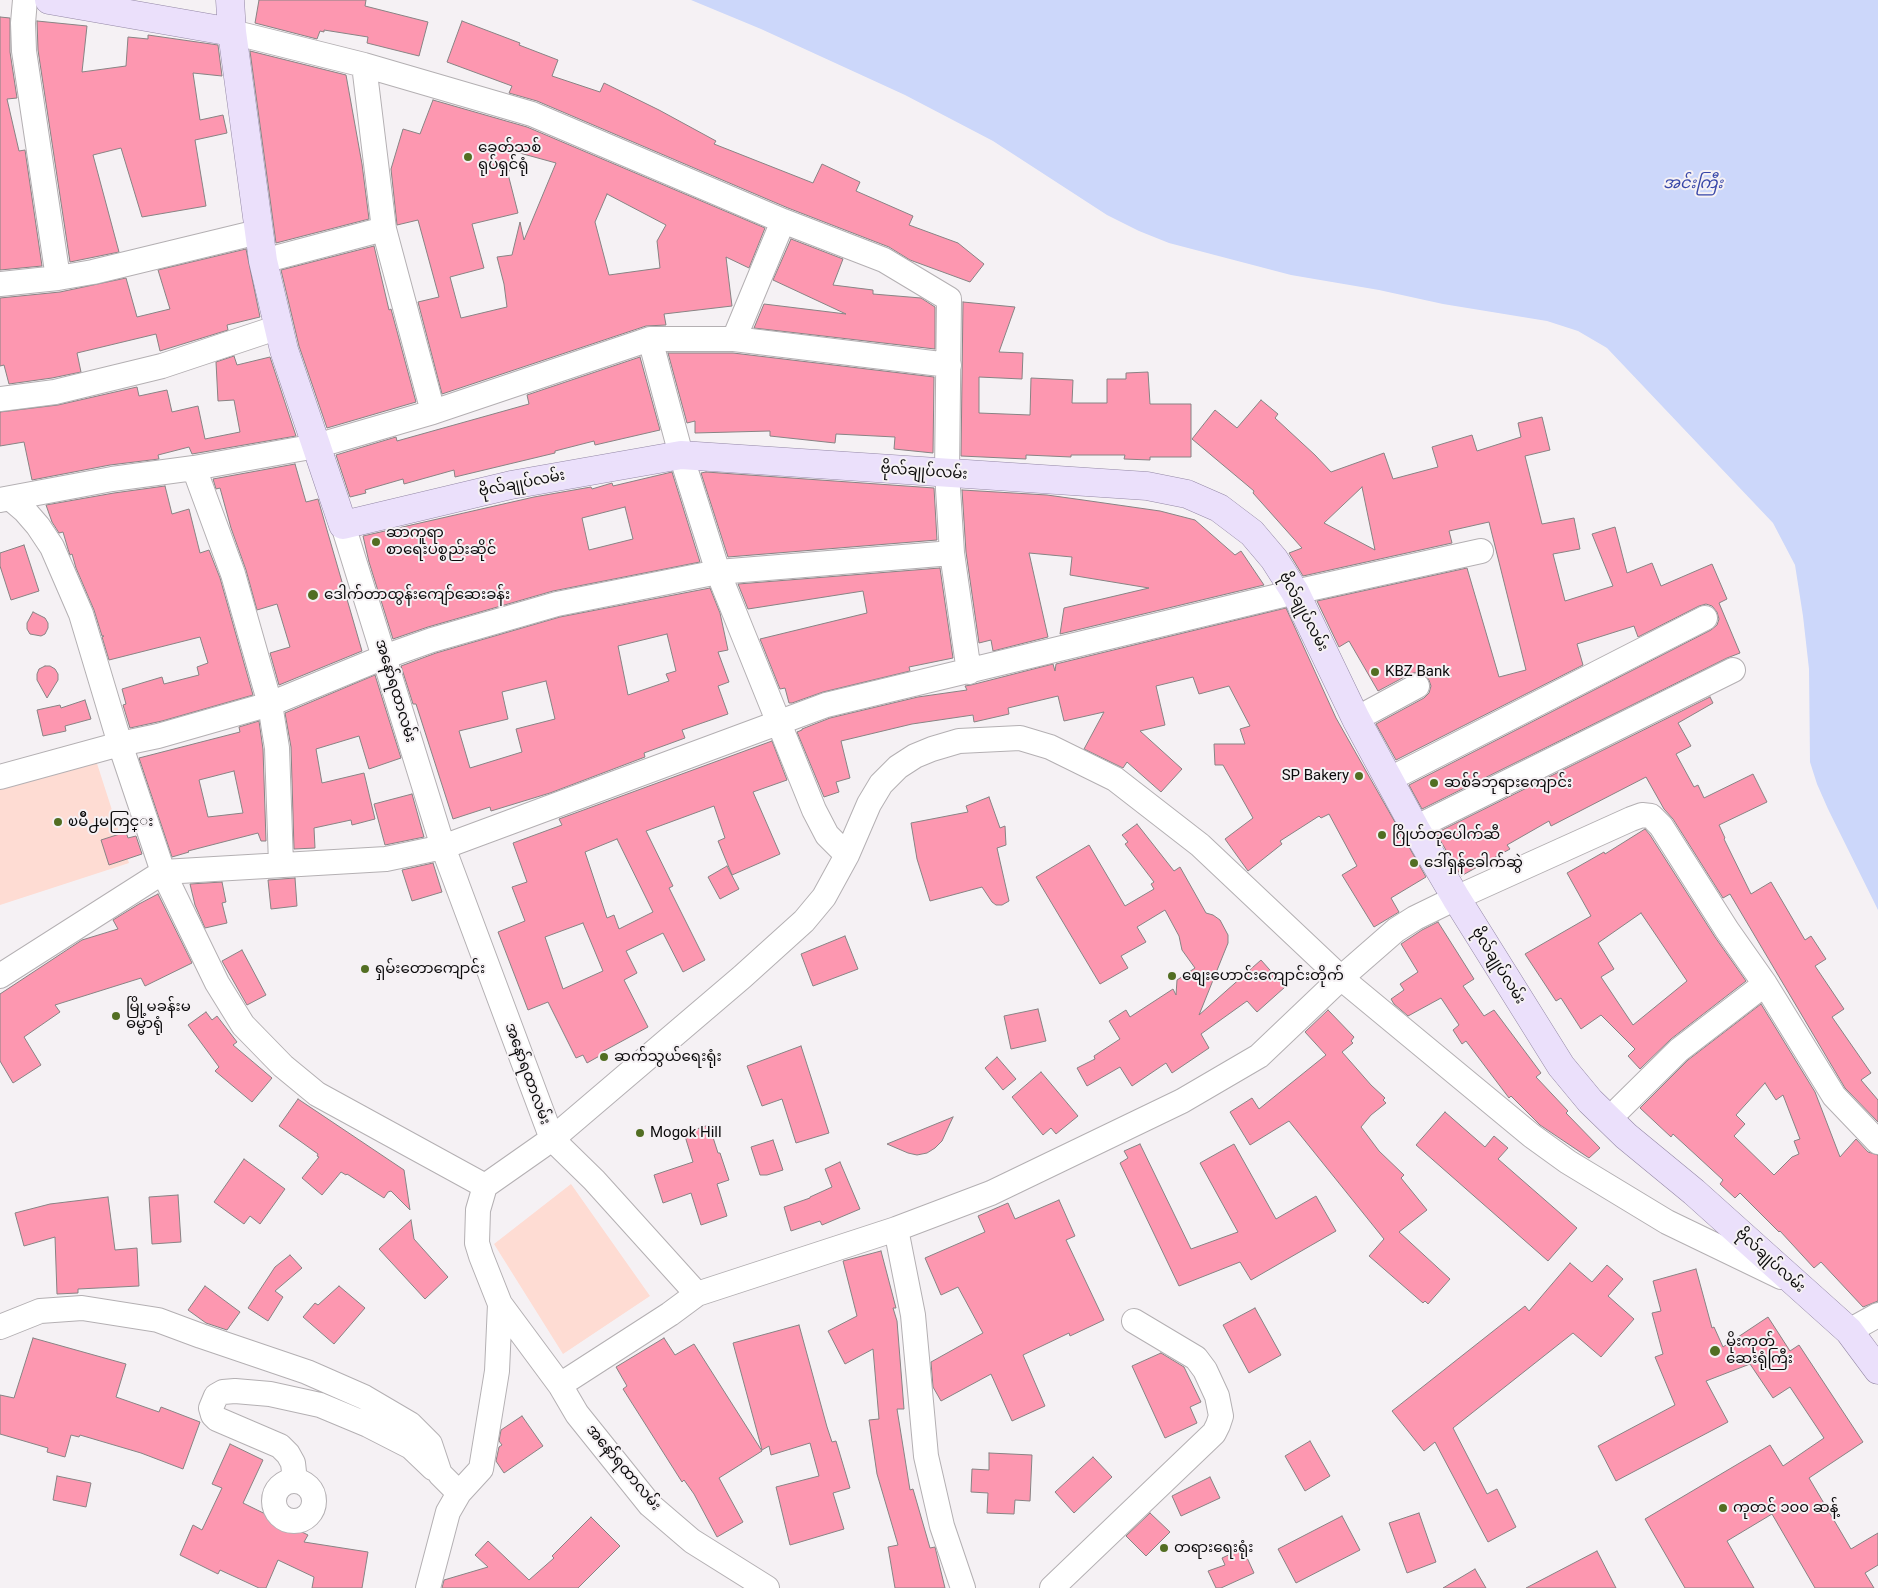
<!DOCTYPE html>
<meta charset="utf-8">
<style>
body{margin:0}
canvas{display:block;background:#f5f1f4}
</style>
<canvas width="1878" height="1588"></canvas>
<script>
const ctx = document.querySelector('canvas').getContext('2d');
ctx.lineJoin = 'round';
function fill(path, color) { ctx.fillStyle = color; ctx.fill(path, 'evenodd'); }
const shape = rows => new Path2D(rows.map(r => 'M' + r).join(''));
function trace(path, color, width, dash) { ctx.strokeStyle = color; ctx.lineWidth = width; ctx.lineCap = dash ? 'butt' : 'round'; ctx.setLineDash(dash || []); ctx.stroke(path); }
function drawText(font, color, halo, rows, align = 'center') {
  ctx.font = font + ' Roboto,"Noto Sans Myanmar",sans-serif'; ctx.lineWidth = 4; ctx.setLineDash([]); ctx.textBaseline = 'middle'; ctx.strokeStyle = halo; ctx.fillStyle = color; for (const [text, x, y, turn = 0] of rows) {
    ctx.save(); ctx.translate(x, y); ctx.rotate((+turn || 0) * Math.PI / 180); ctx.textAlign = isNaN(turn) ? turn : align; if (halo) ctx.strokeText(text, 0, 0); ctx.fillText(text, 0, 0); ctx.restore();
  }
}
const green = shape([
 [93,751,129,863,0,905,0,782],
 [571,1184,650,1296,563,1354,494,1244]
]);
const water = shape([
 [691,0,1878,0,1878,910,1828,809,1817,784,1810,762,1809,669,1803,616,1795,565,1773,523,1607,348,1578,331,1547,321,1443,304,1379,290,1291,275,1169,243,1139,231,1107,215,993,141,905,95,761,29]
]);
const building = shape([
 [259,0,366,0,365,6,428,22,419,56,367,43,368,37,324,30,324,32,320,31,317,39,255,23,259,0],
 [0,17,10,18,10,52,17,98,7,99,19,151,25,150,42,266,0,270,0,17],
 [37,21,87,26,82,72,126,66,128,37,148,39,148,35,218,45,222,76,193,73,200,120,223,115,227,133,195,140,206,206,142,217,121,148,93,155,119,252,70,262,38,50,37,21],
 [462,21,520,43,519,45,558,60,552,76,600,92,604,83,659,110,716,141,714,144,813,183,822,164,860,182,856,191,913,216,909,225,958,243,984,264,970,282,910,260,889,247,788,208,537,101,509,93,512,86,447,62,462,21],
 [250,51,346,75,362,164,369,219,276,243,250,51],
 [433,100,527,127,765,228,749,268,726,257,732,306,664,314,666,325,646,326,442,394,418,302,439,297,418,220,397,225,391,169,403,129,420,134,433,100],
 [516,152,556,163,524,240,520,222,512,255,497,257,504,284,507,307,461,318,450,277,484,268,472,224,518,213,508,174,516,152],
 [607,194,666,225,657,241,660,268,609,275,595,222,607,194],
 [791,239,843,259,833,285,873,290,873,294,921,298,935,307,935,349,754,328,764,304,846,314,773,280,791,239],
 [374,246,389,310,391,309,416,402,327,428,299,346,281,270,374,246],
 [246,249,260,317,227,325,228,330,160,351,156,334,77,353,81,372,52,378,9,384,4,365,0,366,0,298,60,292,126,278,137,317,170,309,158,270,246,249],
 [963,302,1015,307,999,352,1023,353,1022,379,979,377,979,413,1030,415,1031,378,1073,380,1072,403,1107,403,1107,379,1126,379,1126,373,1148,372,1150,404,1191,404,1191,457,1150,457,1150,460,1124,459,1125,455,1071,455,1071,457,1026,455,1026,459,961,456,963,302],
 [668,353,733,353,934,377,933,453,894,449,895,437,836,434,835,443,770,436,770,431,695,433,695,421,687,423,668,353],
 [234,356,237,365,270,357,296,436,192,454,189,447,158,455,159,459,110,465,32,480,24,442,0,446,0,412,58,405,137,387,139,396,167,390,172,412,198,406,205,439,240,432,234,400,218,401,216,362,234,356],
 [640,357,660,430,595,445,594,441,555,451,555,453,455,477,454,470,404,484,403,479,365,490,366,493,350,497,336,455,396,437,397,441,529,404,527,395,640,357],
 [1261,400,1278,414,1275,418,1315,455,1331,472,1384,453,1393,479,1438,467,1432,447,1472,435,1477,451,1521,437,1518,423,1542,417,1550,450,1525,456,1542,524,1574,518,1580,549,1553,554,1565,601,1613,586,1592,534,1615,527,1627,573,1652,563,1661,586,1712,564,1727,599,1719,603,1740,653,1727,658,1422,809,1409,785,1711,630,1717,625,1719,619,1717,612,1712,606,1706,604,1699,606,1638,637,1634,626,1577,644,1583,665,1396,760,1376,724,1424,698,1429,693,1431,686,1429,680,1425,675,1417,672,1410,674,1378,691,1349,641,1339,647,1317,601,1467,568,1499,677,1526,670,1489,522,1449,531,1452,543,1303,576,1289,553,1302,548,1253,493,1254,491,1192,439,1215,410,1237,428,1261,400],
 [1362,487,1375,550,1324,523,1362,487],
 [295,464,306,502,318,499,362,651,279,685,270,653,290,647,277,604,257,610,246,570,231,528,220,488,216,489,213,479,295,464],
 [672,472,700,562,553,591,428,627,393,639,369,562,363,536,534,497,591,487,592,489,612,483,613,486,672,472],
 [625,507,633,539,589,550,582,518,625,507],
 [706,472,934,488,937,540,728,557,701,473,706,472],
 [165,486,172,514,189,509,200,553,209,550,220,578,253,695,162,721,130,728,123,705,126,704,122,689,162,677,164,684,199,675,197,667,208,663,200,637,109,660,102,637,104,636,102,636,94,610,76,568,72,554,70,555,68,549,63,532,59,533,52,522,46,505,114,493,165,486],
 [962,490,1047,495,1083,500,1160,511,1195,520,1235,555,1241,551,1264,585,1060,634,1064,608,1149,588,1070,575,1072,557,1029,553,1048,637,993,651,991,640,979,643,966,552,962,490],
 [24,545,39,591,11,600,0,566,0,553,24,545],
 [940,568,953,658,909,667,910,671,823,692,792,703,789,703,785,688,780,689,760,639,867,613,863,591,748,609,738,584,940,568],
 [710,588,720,613,728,650,718,652,729,682,718,686,728,714,682,730,685,738,644,753,645,757,550,793,491,811,490,807,453,819,416,704,413,704,401,666,436,653,560,617,710,588],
 [667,634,676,671,666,674,669,681,628,695,618,646,667,634],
 [546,681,555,719,516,729,522,752,470,768,459,731,508,719,502,692,546,681],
 [1286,608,1336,718,1426,877,1391,898,1399,912,1374,927,1342,875,1357,866,1329,814,1321,818,1319,816,1280,841,1282,844,1248,871,1225,839,1253,818,1223,765,1215,765,1214,744,1245,744,1240,729,1250,726,1229,686,1199,694,1193,677,1156,686,1165,725,1140,731,1182,769,1161,792,1127,762,1123,768,1084,749,1104,712,1064,721,1058,696,1008,708,1009,714,974,722,973,715,912,724,841,741,850,778,836,782,839,792,824,797,797,732,802,730,802,729,830,718,918,697,967,690,965,686,971,685,1053,664,1055,671,1056,664,1286,608],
 [33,612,45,618,48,623,48,628,45,634,41,636,30,634,27,629,27,623,33,612],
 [45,666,50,666,55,669,58,674,58,680,47,698,37,680,37,674,39,669,45,666],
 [375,675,401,758,369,769,359,736,316,749,322,783,364,773,375,819,352,825,351,820,314,828,315,848,294,849,291,747,285,713,375,675],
 [1710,697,1713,703,1678,723,1691,746,1676,754,1694,787,1698,785,1704,798,1753,774,1767,802,1719,825,1725,838,1724,839,1751,894,1771,882,1805,940,1811,936,1826,959,1815,966,1844,1009,1832,1017,1871,1073,1861,1080,1878,1100,1878,1122,1845,1088,1730,894,1723,898,1673,819,1664,809,1646,777,1551,826,1549,821,1507,845,1510,849,1461,876,1436,833,1710,697],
 [85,700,91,719,65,726,66,731,43,736,37,710,60,705,61,708,85,700],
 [259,721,263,749,266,841,261,841,258,833,188,851,189,852,172,857,139,758,240,732,239,727,259,721],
 [234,771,243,813,208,817,199,780,234,771],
 [772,741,787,780,753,792,780,854,732,875,718,841,725,838,714,806,646,831,673,886,669,888,705,960,683,972,663,933,626,951,637,973,624,980,648,1027,602,1052,603,1054,587,1063,583,1055,576,1058,548,1002,528,1010,498,932,525,921,512,887,527,882,513,843,562,825,559,819,772,741],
 [617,839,653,912,619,929,614,915,607,918,585,852,617,839],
 [583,923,603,971,563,989,545,937,583,923],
 [412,794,424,837,385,845,374,804,412,794],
 [989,797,1000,828,1005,826,1006,845,997,848,1009,901,1002,905,996,905,992,902,982,887,930,901,917,859,911,823,968,812,966,806,989,797],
 [1137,824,1174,871,1180,867,1206,913,1213,915,1220,920,1228,935,1228,943,1199,1015,1261,960,1285,987,1257,1012,1247,1001,1201,1034,1209,1048,1172,1073,1166,1063,1132,1086,1120,1067,1087,1086,1077,1068,1095,1059,1094,1056,1120,1039,1109,1021,1126,1010,1130,1017,1173,989,1176,995,1177,980,1195,968,1182,950,1179,936,1165,910,1137,927,1146,942,1121,956,1128,968,1100,984,1036,877,1089,845,1125,906,1154,889,1151,884,1154,882,1125,844,1128,842,1122,835,1137,824],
 [1645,829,1650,835,1715,937,1746,981,1671,1039,1640,1069,1628,1056,1635,1049,1601,1015,1581,1029,1561,998,1556,1001,1525,954,1591,916,1567,873,1604,852,1605,854,1645,829],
 [1641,913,1687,981,1633,1025,1601,977,1614,969,1598,943,1641,913],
 [126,832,128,838,136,836,142,854,109,865,101,840,126,832],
 [433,863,442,892,412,901,402,870,433,863],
 [727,866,739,889,720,899,708,877,727,866],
 [295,878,297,906,271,909,268,880,295,878],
 [222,882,226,902,222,903,227,923,205,928,195,905,190,884,222,882],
 [158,894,192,963,145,986,141,978,55,1005,60,1012,24,1037,41,1065,13,1083,0,1061,0,994,82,940,118,929,113,920,139,904,158,894],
 [1438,922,1474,979,1463,986,1484,1016,1494,1010,1541,1073,1536,1077,1568,1111,1566,1113,1600,1148,1589,1158,1540,1125,1511,1096,1509,1098,1466,1041,1462,1044,1453,1030,1459,1025,1441,998,1408,1016,1394,1004,1391,999,1404,990,1400,984,1418,972,1401,944,1422,930,1438,922],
 [845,936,858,969,813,986,801,954,845,936],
 [242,950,266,995,247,1005,222,961,242,950],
 [1761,1004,1815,1092,1840,1157,1856,1139,1868,1152,1878,1155,1878,1301,1863,1307,1821,1262,1814,1268,1780,1231,1779,1232,1740,1193,1735,1198,1720,1184,1723,1180,1673,1134,1671,1137,1640,1108,1688,1060,1761,1004],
 [1765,1083,1776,1100,1783,1095,1800,1139,1794,1141,1799,1154,1792,1157,1774,1175,1734,1136,1745,1124,1736,1115,1765,1083],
 [1038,1009,1046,1041,1011,1049,1004,1016,1038,1009],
 [1328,1010,1354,1037,1351,1041,1353,1043,1342,1052,1371,1085,1385,1098,1383,1100,1386,1103,1371,1115,1361,1127,1379,1151,1404,1175,1401,1178,1427,1210,1399,1232,1450,1279,1428,1304,1425,1301,1423,1303,1369,1256,1384,1239,1289,1121,1250,1145,1230,1112,1252,1098,1259,1109,1326,1055,1305,1032,1328,1010],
 [206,1012,212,1020,217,1016,237,1042,233,1045,272,1078,252,1102,215,1071,219,1067,188,1025,206,1012],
 [801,1046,829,1133,796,1143,782,1099,762,1106,747,1066,801,1046],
 [997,1057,1016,1079,1003,1090,985,1068,997,1057],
 [1041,1072,1078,1116,1056,1134,1051,1128,1043,1135,1012,1097,1041,1072],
 [298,1099,404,1170,410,1210,391,1191,388,1192,384,1198,347,1174,346,1175,341,1172,322,1195,302,1178,319,1157,317,1156,318,1154,279,1126,298,1099],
 [1445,1112,1485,1147,1494,1136,1508,1148,1498,1159,1577,1228,1548,1261,1416,1145,1445,1112],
 [953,1117,942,1141,935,1148,927,1153,917,1155,908,1153,887,1144,953,1117],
 [709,1125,718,1153,720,1153,729,1180,717,1184,727,1216,701,1225,691,1193,663,1203,654,1175,693,1162,684,1133,709,1125],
 [773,1140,783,1170,767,1175,760,1175,751,1147,773,1140],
 [1140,1144,1191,1249,1238,1232,1200,1163,1234,1144,1276,1219,1316,1196,1336,1231,1251,1280,1240,1262,1179,1286,1120,1163,1128,1158,1124,1151,1140,1144],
 [244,1159,285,1189,260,1224,250,1216,244,1224,214,1202,244,1159],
 [840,1162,860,1209,822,1225,820,1221,791,1231,784,1207,810,1198,810,1197,832,1187,825,1169,840,1162],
 [178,1195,181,1242,152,1244,149,1197,178,1195],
 [108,1197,115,1250,137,1248,139,1286,78,1289,78,1293,57,1294,55,1237,24,1246,15,1213,50,1204,108,1197],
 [1059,1200,1075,1236,1066,1240,1104,1320,1070,1336,1069,1333,1023,1355,1045,1406,1012,1421,991,1374,941,1401,933,1387,931,1362,983,1333,958,1287,941,1295,925,1258,985,1232,978,1216,1008,1203,1015,1219,1059,1200],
 [411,1220,414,1239,448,1277,425,1299,379,1249,411,1220],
 [881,1251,896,1308,893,1308,897,1321,904,1409,897,1409,910,1490,913,1489,930,1548,935,1547,945,1588,895,1588,888,1547,898,1545,877,1474,869,1420,879,1419,873,1349,845,1364,828,1331,857,1316,843,1261,881,1251],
 [290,1255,302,1268,275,1291,283,1297,268,1321,248,1308,275,1267,290,1255],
 [1570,1263,1592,1282,1607,1265,1623,1279,1608,1296,1634,1319,1601,1357,1573,1333,1453,1428,1487,1494,1497,1489,1516,1527,1488,1542,1435,1442,1424,1451,1392,1411,1525,1306,1529,1311,1570,1263],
 [1696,1269,1712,1328,1714,1327,1723,1347,1768,1317,1790,1351,1799,1345,1863,1442,1809,1478,1851,1549,1878,1533,1878,1565,1865,1573,1874,1588,1815,1588,1772,1514,1727,1541,1754,1588,1685,1588,1645,1519,1770,1445,1783,1466,1824,1438,1790,1387,1773,1398,1750,1364,1706,1381,1728,1422,1616,1481,1598,1446,1675,1405,1655,1357,1663,1354,1652,1313,1661,1311,1653,1281,1696,1269],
 [205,1286,240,1312,227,1330,206,1323,188,1310,205,1286],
 [339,1286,365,1308,334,1344,303,1317,315,1303,318,1305,339,1286],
 [1255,1308,1281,1355,1249,1373,1223,1325,1255,1308],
 [799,1325,827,1427,832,1442,836,1441,850,1488,833,1493,844,1529,790,1545,776,1487,819,1476,810,1443,771,1455,769,1446,762,1450,733,1343,799,1325],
 [33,1338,126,1364,116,1397,159,1412,161,1407,200,1422,183,1469,141,1453,80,1435,79,1437,71,1435,65,1457,47,1452,48,1448,0,1434,0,1395,14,1398,33,1338],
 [664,1338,675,1355,694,1344,762,1451,719,1478,743,1522,717,1537,694,1494,684,1480,682,1482,623,1389,627,1386,616,1367,664,1338],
 [1161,1353,1184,1367,1201,1402,1190,1407,1197,1423,1165,1438,1132,1366,1161,1353],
 [522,1416,543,1446,504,1473,496,1461,499,1447,502,1445,499,1441,501,1430,522,1416],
 [1310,1441,1330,1476,1305,1491,1285,1456,1310,1441],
 [230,1444,263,1460,243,1503,308,1535,304,1542,368,1552,362,1588,312,1588,314,1577,278,1560,266,1588,259,1588,220,1570,218,1574,180,1555,193,1525,202,1530,222,1488,212,1484,230,1444],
 [989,1453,1032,1455,1030,1501,1015,1500,1014,1514,987,1513,988,1493,971,1492,972,1469,989,1470,989,1453],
 [1093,1457,1112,1477,1074,1513,1055,1492,1093,1457],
 [57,1476,91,1483,86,1507,53,1500,57,1476],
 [1210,1477,1220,1498,1181,1516,1172,1496,1210,1477],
 [1150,1513,1170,1532,1146,1556,1126,1536,1150,1513],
 [1419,1513,1436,1562,1407,1573,1389,1523,1419,1513],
 [1342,1516,1360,1550,1296,1583,1278,1549,1342,1516],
 [591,1517,620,1546,578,1588,442,1588,444,1580,488,1567,475,1555,488,1541,529,1580,554,1558,552,1556,591,1517],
 [1237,1551,1244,1551,1254,1573,1221,1588,1216,1588,1208,1571,1225,1565,1222,1558,1237,1551],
 [1597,1551,1616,1588,1526,1588,1597,1551],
 [1475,1569,1486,1588,1443,1588,1475,1569]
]);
const minor = shape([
 [25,0,23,23,24,51,58,278],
 [232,32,364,65,532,114,783,221,884,260,949,299,947,473,952,553,969,672],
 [364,65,384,229,433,412],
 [263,261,384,229],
 [0,284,58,278,93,272,258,232],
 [650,339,734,339,783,221],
 [734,339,949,365],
 [0,399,55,392,162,366,279,327],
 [194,468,233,574,270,704,277,748,281,864],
 [11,499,25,511,38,526,52,547,81,614,120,744,163,872,217,983,243,1025,283,1066,317,1094,485,1186],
 [0,500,112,479,194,468,316,446,433,412,650,339,681,455,718,572,814,810,827,835,847,855],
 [343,525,443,847,552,1139,485,1186,478,1210,477,1243,481,1256,500,1304,560,1385,577,1414,650,1505,692,1541,767,1588],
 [1356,719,1417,686],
 [0,777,120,744,158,736,270,704,384,657,432,640,557,604,718,572,952,553],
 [1388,780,1705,618],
 [1415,828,1733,670],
 [0,976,163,872,386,859,443,847,826,705,1295,592,1481,551],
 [1609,1119,1679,1050,1765,984],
 [896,1229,913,1315,926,1456,942,1526,963,1588],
 [697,1294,594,1180,552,1139,742,977,804,921,824,897,847,855,869,804,881,784,898,767,915,756,932,749,959,741,1020,738,1050,747,1115,779,1200,845,1341,978,1532,1136,1568,1162,1667,1222,1781,1277],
 [0,1327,40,1311,82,1308,158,1320,201,1336,307,1372,364,1397,410,1424,430,1444,440,1474,459,1493],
 [1849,1331,1878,1315],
 [560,1385,670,1314,697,1294,896,1229,991,1193,1182,1101,1259,1056,1341,978,1396,930,1415,918,1456,898,1631,819,1642,815,1651,816,1661,826,1727,930,1765,984,1834,1096,1878,1142],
 [293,1480,294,1472,293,1463,288,1454,280,1446,217,1419,213,1415,211,1408,216,1396,223,1392,235,1391,270,1394,320,1405,368,1425,411,1447,433,1468],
 '274 1501a20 20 0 1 1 40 0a20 20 0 1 1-40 0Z',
 [428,1588,448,1512,459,1493,481,1469,497,1371,500,1304],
 [1052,1588,1214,1433,1218,1425,1221,1416,1217,1396,1205,1370,1196,1358,1134,1321]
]);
const major = shape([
 [49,0,232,32],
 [230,0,232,32,263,261,284,350,343,525,511,485,681,455,1147,486,1187,494,1219,508,1252,533,1274,559,1295,592,1356,719,1415,828,1456,898,1561,1066,1590,1101,1626,1136,1694,1192,1849,1331,1878,1370]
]);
const markers = [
 [468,157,5,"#526e22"],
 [376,542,5,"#526e22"],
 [313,595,6,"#526e22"],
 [1375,672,5,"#526e22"],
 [1359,776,5,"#526e22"],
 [1434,783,5,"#526e22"],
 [58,822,5,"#526e22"],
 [1382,835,5,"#526e22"],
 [1414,863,5,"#526e22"],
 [365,969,5,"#526e22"],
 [1172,976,5,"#526e22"],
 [116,1016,5,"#526e22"],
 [604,1057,5,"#526e22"],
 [640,1133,5,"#526e22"],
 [1715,1351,6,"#526e22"],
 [1723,1508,5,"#526e22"],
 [1164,1548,5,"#526e22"]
];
const poiNames = [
 ["ခေတ်သစ်",478,148],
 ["ရုပ်‌ရှင်ရုံ",478,165],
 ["ဆာကူရာ",386,533],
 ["စာရေးပစ္စည်းဆိုင်",386,550],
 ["ဒေါက်တာထွန်းကျော်ဆေးခန်း",324,595],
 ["KBZ Bank",1385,672],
 ["SP Bakery",1349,776,"right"],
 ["ဆစ်ခ်ဘုရားကျောင်း",1444,783],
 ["ၿမိဳ႕မကြင္း",68,822],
 ["ဂြိုဟ်တုပေါက်ဆီ",1392,835],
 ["ဒေါ်ရှန်ခေါက်ဆွဲ",1424,863],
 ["ရှမ်းတောကျောင်း",375,969],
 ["စျေးဟောင်းကျောင်းတိုက်",1182,976],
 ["မြို့မခန်းမ",126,1007],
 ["ဓမ္မာရုံ",126,1024],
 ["ဆက်သွယ်ရေးရုံး",614,1057],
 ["Mogok Hill",650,1133],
 ["မိုးကုတ်‌",1726,1342],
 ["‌ဆေးရုံကြီး",1726,1359],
 ["ကုတင် ၁၀၀ ဆန့်",1733,1508],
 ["တရားရေးရုံး",1174,1548]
];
const streetNames = [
 ["ဗိုလ်‌ချုပ်‌လမ်း",924,472,4],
 ["ဗိုလ်‌ချုပ်‌လမ်း",522,484,-11],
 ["ဗိုလ်‌ချုပ်‌လမ်း",1303,612,62],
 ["အ‌နော်‌ရထာလမ်း",395,691,73],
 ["ဗိုလ်‌ချုပ်‌လမ်း",1498,966,58],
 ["အ‌နော်‌ရထာလမ်း",527,1074,70],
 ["ဗိုလ်‌ချုပ်‌လမ်း",1770,1261,42],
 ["အ‌နော်‌ရထာလမ်း",623,1468,50]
];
const waterNames = [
 ["အင်းကြီး",1693,184]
];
fill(green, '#fedcd3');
fill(water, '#ccd7fa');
fill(building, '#fd97b0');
trace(building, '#888384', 1);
trace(minor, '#b4b0b3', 26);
trace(major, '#9488a6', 29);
trace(minor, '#fff', 24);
trace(major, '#ebe0fb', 28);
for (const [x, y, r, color] of markers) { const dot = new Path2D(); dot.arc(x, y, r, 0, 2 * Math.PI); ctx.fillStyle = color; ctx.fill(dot); trace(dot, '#f5f1f4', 2); }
drawText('15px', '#0c0b0c', '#f5f1f4', poiNames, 'left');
drawText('15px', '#0c0b0c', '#f5f1f4', streetNames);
drawText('italic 16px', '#3847a8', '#f5f1f4', waterNames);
</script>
